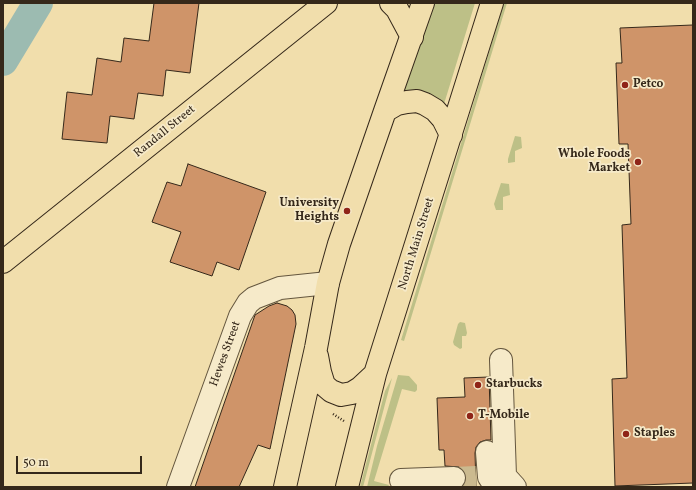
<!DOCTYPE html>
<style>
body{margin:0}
#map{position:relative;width:696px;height:490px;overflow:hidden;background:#f1deac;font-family:Vollkorn,serif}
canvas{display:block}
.frame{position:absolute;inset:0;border:4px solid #35281a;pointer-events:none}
.scale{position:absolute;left:16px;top:456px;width:126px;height:18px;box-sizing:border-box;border:2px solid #35281a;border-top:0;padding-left:5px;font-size:12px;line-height:14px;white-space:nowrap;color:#35281a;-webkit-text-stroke:3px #f6eac9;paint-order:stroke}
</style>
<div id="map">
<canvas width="696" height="490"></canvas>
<div class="frame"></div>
<div class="scale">50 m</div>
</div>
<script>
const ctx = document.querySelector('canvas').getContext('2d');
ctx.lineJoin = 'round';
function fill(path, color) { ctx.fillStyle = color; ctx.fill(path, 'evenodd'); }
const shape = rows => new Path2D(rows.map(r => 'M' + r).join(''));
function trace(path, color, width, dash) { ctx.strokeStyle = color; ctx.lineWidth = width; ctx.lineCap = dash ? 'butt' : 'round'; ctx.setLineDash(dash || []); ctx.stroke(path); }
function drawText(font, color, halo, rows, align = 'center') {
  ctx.font = font + ' Vollkorn,serif'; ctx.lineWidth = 3.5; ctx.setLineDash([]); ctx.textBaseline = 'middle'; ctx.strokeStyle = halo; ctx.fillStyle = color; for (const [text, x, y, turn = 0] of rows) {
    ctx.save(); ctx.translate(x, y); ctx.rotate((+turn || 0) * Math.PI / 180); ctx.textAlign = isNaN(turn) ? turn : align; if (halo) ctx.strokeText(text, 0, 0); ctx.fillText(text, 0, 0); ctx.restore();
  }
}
const green = shape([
 [434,3,475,3,444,104,442,105,403,92],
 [504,3,507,3,404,341,401,340],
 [515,136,521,137,522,148,515,151,515,162,508,163,508,159],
 [501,183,509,184,510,195,503,197,503,210,496,210,494,204],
 [460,322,465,323,467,333,466,336,462,336,462,348,460,349,454,345,453,342,458,324],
 [398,375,409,376,417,385,417,390,415,392,402,389,374,481,389,485,388,487,367,487,377,446],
 [392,378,363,487,360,487,385,391]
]);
const river = shape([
 [3,61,38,3]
]);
const building = shape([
 [154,3,199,3,190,73,166,70,163,96,138,93,134,119,110,116,107,143,62,139,67,92,92,95,97,58,121,62,124,38,149,41,154,3],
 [693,25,693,483,615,486,612,379,627,378,622,225,631,224,628,144,619,144,616,63,622,63,620,28,693,25],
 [188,164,266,192,239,270,217,262,212,276,170,262,181,232,152,222,167,182,181,186,188,164],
 [277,303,287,306,292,310,295,315,296,324,270,449,258,445,239,487,195,487,255,315,269,306,277,303],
 [489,377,491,440,486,440,480,442,476,447,475,453,476,487,462,487,465,483,466,478,465,472,459,467,445,466,444,450,439,450,437,398,465,397,464,378,489,377]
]);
const minorTunnel = shape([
 [454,478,476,477]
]);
const path = shape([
 [333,414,344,421]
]);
const minor = shape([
 [501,360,505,476,515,487],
 [487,452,489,477,495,486,497,487],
 [401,480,454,478],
 [178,487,240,316,248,303,254,298,280,288,328,283]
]);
const major = shape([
 [391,3,397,9,412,37],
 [385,111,397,104,407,102,417,101,425,104,435,110,443,119,451,135],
 [3,262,326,3],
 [317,356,320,372,324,385,331,391,341,395,352,393,360,388,375,374],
 [285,487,316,348,328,283,339,244,385,111,423,3],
 [347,487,375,374,492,3]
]);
const markers = [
 [625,85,4,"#8f2418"],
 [638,162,4,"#8f2418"],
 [347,211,4,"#8f2418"],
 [478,385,4,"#8f2418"],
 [470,416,4,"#8f2418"],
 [626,434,4,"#8f2418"]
];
const poiNames = [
 ["Petco",633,85],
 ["Whole Foods",630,155,"right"],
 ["Market",630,169,"right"],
 ["University",339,204,"right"],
 ["Heights",339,218,"right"],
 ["Starbucks",486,385],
 ["T-Mobile",478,416],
 ["Staples",634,434]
];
const streetNames = [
 ["Randall Street",165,132,-39],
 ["North Main Street",417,244,-73],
 ["Hewes Street",226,354,-70]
];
fill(green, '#bdc087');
trace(river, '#9cbbb1', 30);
fill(building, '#cf9469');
trace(building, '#35281a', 1);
trace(minorTunnel, '#cbba8f', 22, [22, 11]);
trace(minor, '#64563e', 24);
trace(major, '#35281a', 24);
trace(path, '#35281a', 2.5, [1, 2]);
trace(minor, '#f6eac9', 22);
trace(major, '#f1deac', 22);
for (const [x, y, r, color] of markers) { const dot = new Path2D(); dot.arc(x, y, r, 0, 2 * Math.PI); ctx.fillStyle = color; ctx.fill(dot); trace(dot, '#f6eac9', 1.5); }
drawText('bold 12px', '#35281a', '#f6eac9', poiNames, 'left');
drawText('12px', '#35281a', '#f6eac9', streetNames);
</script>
